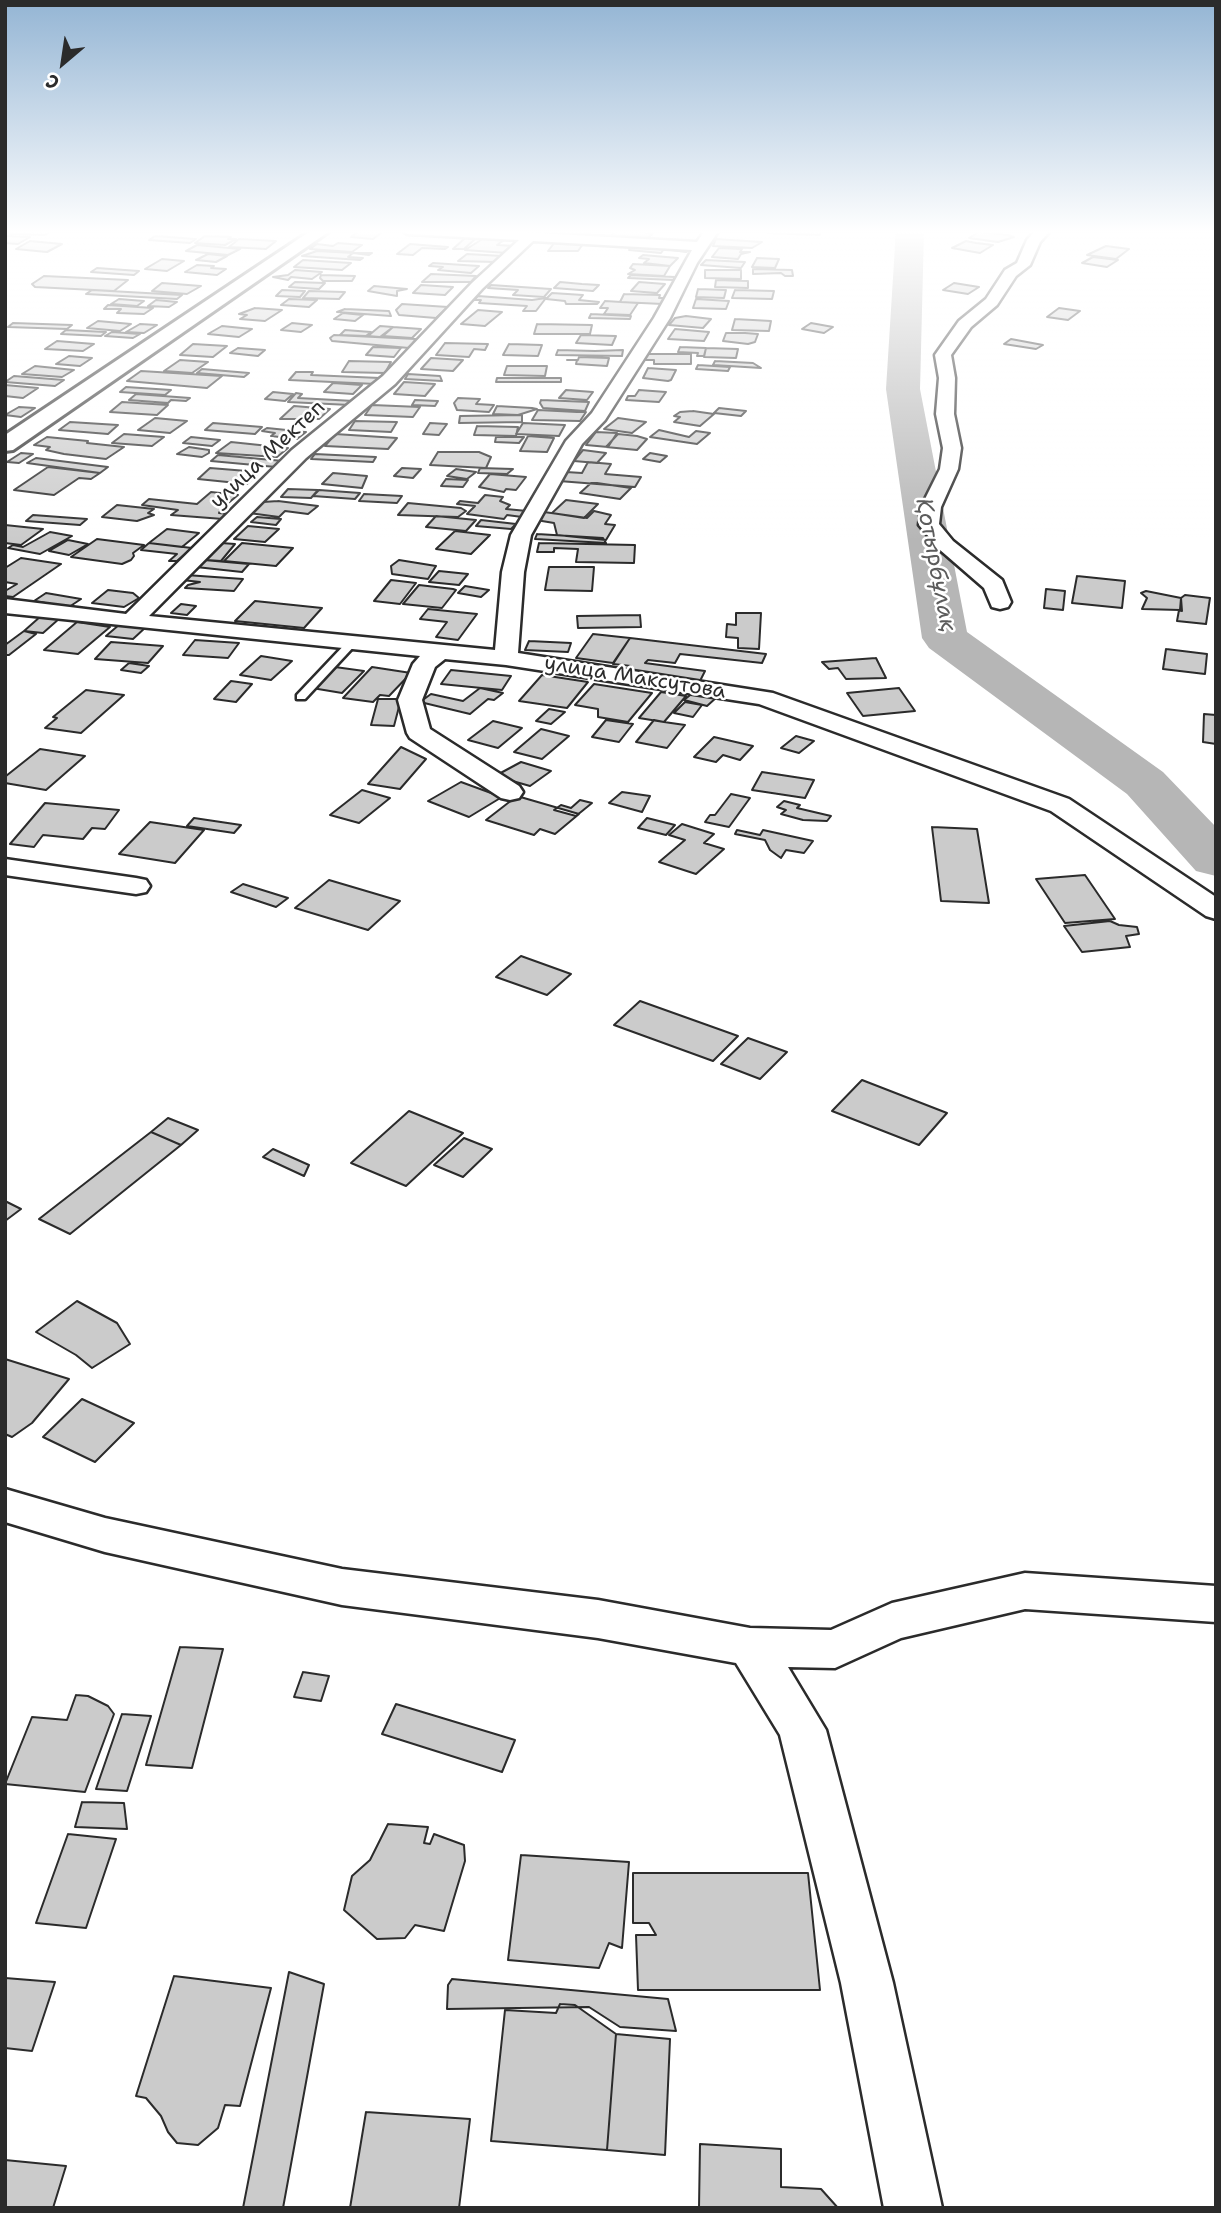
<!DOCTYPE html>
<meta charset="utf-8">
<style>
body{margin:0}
#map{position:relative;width:1221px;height:2213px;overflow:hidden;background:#fff;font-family:"Shantell Sans",sans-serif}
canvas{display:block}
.frame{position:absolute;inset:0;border:7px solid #2b2b2b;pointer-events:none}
.north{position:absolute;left:28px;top:28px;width:70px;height:70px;-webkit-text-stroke:5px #fff;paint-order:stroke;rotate:209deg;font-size:19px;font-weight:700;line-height:28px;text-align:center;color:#2b2b2b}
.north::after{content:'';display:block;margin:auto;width:24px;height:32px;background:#2b2b2b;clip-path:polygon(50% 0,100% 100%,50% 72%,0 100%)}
</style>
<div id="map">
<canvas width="1221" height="2213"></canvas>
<div class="frame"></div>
<div class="north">С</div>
</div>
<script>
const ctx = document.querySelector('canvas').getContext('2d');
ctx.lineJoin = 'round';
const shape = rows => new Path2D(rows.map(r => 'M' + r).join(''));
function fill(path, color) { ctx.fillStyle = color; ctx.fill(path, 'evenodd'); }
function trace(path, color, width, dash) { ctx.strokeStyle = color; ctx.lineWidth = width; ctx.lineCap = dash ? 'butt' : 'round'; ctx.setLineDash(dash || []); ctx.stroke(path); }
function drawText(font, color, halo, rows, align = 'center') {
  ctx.font = font + ' "Shantell Sans",sans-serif'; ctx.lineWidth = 5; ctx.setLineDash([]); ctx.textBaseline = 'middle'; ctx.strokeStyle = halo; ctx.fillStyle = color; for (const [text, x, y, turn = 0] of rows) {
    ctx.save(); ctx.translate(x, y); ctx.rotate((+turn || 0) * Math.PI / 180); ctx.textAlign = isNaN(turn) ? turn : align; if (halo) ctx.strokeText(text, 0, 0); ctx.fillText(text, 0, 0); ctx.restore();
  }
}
const river = shape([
 [896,230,924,230,920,389,967,632,1163,772,1216,827,1216,876,1196,871,1127,794,929,648,922,638,886,389,896,230]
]);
const building = shape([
 [15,230,54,230,45,235,10,234,15,230],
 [557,230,585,230,582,235,554,234,557,230],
 [617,230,653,233,645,241,613,239,612,235,617,230],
 [769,230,784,230,821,232,820,235,768,233,769,230],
 [359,231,382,232,373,239,351,237,359,231],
 [979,232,1008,235,1014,237,998,242,969,238,979,232],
 [5,236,7,236,30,237,18,244,5,243,5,236],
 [155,236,196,239,190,243,149,240,155,236],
 [205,236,231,237,228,239,236,239,225,245,195,243,205,236],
 [465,238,475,239,464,249,453,249,465,238],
 [484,238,504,240,497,245,516,246,507,253,465,250,484,238],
 [239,239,276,241,266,249,229,247,239,239],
 [716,239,762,242,752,248,713,246,716,239],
 [30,241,62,244,47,252,16,249,30,241],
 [966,241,976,243,993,245,980,253,952,248,966,241],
 [555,242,583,244,578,251,548,251,555,242],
 [338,243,362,245,352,252,310,249,317,244,333,246,338,243],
 [410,244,448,247,445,249,422,248,413,255,397,254,410,244],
 [633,244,684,247,682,249,687,250,686,252,664,249,661,253,629,250,633,244],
 [197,245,240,249,228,255,186,251,197,245],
 [1106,246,1129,249,1116,259,1087,255,1106,246],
 [719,248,742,249,740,252,750,252,741,254,738,259,712,257,719,248],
 [317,251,354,253,372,253,369,255,353,253,348,257,363,258,360,260,302,256,317,251],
 [208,254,227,256,216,262,196,260,208,254],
 [467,254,503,256,496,262,458,261,467,254],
 [643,255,678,258,670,266,644,263,649,259,639,258,643,255],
 [1093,257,1118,260,1107,267,1082,263,1093,257],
 [757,258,779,259,775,268,752,267,757,258],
 [162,259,184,261,167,271,145,269,162,259],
 [303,260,351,263,342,270,294,267,303,260],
 [706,260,745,262,741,268,701,265,706,260],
 [433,263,479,266,471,273,438,270,443,267,429,266,433,263],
 [633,264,670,266,664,276,628,274,635,270,630,268,633,264],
 [197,265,214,266,211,268,226,269,217,275,185,272,197,265],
 [97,268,139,271,134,275,91,272,97,268],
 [753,269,792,270,793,276,785,276,781,273,753,274,753,269],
 [295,270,322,272,312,279,291,277,288,280,273,277,288,275,295,270],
 [705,270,741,270,741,279,705,278,705,270],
 [431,274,476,276,471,282,422,282,431,274],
 [321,275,355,276,352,281,323,281,320,278,321,275],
 [631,275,675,277,673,280,628,278,631,275],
 [44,276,128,280,114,291,35,287,32,284,44,276],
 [716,280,748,281,748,288,715,287,716,280],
 [295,282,325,283,319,289,289,287,295,282],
 [560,282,582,284,599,285,593,291,554,288,560,282],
 [639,282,665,284,657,293,631,291,639,282],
 [162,283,201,286,187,294,152,291,162,283],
 [954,283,979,287,968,294,943,290,954,283],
 [421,285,453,287,445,295,413,293,421,285],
 [491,285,551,289,544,297,513,295,518,290,488,288,491,285],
 [374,286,407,289,397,291,397,296,368,291,374,286],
 [698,289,726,290,724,298,696,297,698,289],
 [92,290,182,295,177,299,86,294,92,290],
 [282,290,305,291,300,297,276,296,282,290],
 [735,290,774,291,772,299,732,298,735,290],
 [309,291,345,292,339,299,303,298,309,291],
 [552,293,583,295,579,300,599,302,597,304,566,304,565,301,546,299,552,293],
 [624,294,660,295,659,298,665,298,663,304,620,302,624,294],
 [478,296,532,300,546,298,536,311,523,311,527,306,479,303,481,300,474,300,478,296],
 [119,299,144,301,137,306,111,304,119,299],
 [289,299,317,300,309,307,281,305,289,299],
 [696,299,729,301,726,309,693,308,696,299],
 [156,300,177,302,169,307,148,306,156,300],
 [605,301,638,303,630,315,604,314,608,308,600,308,605,301],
 [402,304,448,307,436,318,399,315,396,310,402,304],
 [108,305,153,308,144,314,117,313,121,309,104,309,108,305],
 [255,308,282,310,265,321,240,319,247,315,239,314,255,308],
 [1059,308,1080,311,1068,320,1047,317,1059,308],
 [345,309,389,311,391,316,337,312,345,309],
 [478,310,502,312,485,326,461,324,478,310],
 [343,313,363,315,355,321,334,319,343,313],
 [591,314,631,316,630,319,589,318,591,314],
 [686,316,711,319,703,328,669,325,675,318,686,316],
 [735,319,771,321,769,331,732,330,735,319],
 [98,321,131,324,120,331,87,328,98,321],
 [13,323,72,325,67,329,8,327,13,323],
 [292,323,312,325,301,332,281,330,292,323],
 [811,323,833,327,824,333,802,329,811,323],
 [140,324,157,325,144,333,126,332,140,324],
 [537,324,592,325,590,334,534,334,537,324],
 [222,326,252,329,239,337,208,334,222,326],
 [380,326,393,327,380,337,368,336,380,326],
 [393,327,421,329,412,338,383,336,393,327],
 [675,329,709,332,704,341,668,339,675,329],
 [66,330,106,332,101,336,61,334,66,330],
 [345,330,371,332,366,336,340,335,345,330],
 [112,332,140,334,133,338,105,336,112,332],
 [726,333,745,333,758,334,755,342,748,344,723,341,726,333],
 [334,335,416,339,409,348,332,341,330,338,334,335],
 [581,335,616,336,612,345,576,343,581,335],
 [1011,339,1043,345,1036,349,1004,344,1011,339],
 [57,341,94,344,83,351,45,349,57,341],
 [445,343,488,344,485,350,474,349,469,357,436,355,445,343],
 [193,344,227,346,213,357,180,355,193,344],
 [509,344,542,345,538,356,503,355,509,344],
 [373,347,401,348,394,357,366,355,373,347],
 [680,347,706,348,704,356,697,356,698,353,678,352,680,347],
 [238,348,265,350,258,356,230,353,238,348],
 [706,348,738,349,736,358,704,357,706,348],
 [558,350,595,351,623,350,622,356,556,355,558,350],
 [643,354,691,354,691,364,654,364,654,360,642,360,643,354],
 [69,356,92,358,80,366,56,364,69,356],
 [579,357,609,358,607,366,576,364,577,360,567,360,578,360,579,357],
 [431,358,463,360,453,371,421,369,431,358],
 [180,360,208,362,192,373,164,371,180,360],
 [349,361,391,362,385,373,342,372,349,361],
 [715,361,753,363,761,368,713,365,715,361],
 [698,365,730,367,728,371,696,369,698,365],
 [35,366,74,370,62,377,22,374,35,366],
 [507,366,547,366,545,376,504,375,507,366],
 [648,368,676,370,671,380,668,381,643,378,648,368],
 [202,369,249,373,244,377,197,373,202,369],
 [141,371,222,376,207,388,127,381,141,371],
 [296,372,313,372,311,375,380,378,376,384,289,380,296,372],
 [408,374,440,376,442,381,405,379,408,374],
 [14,376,64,380,55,386,5,382,14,376],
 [497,378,561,378,561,382,496,382,497,378],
 [404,382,435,384,425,396,394,394,404,382],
 [333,383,362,385,353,394,324,392,333,383],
 [5,385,38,388,23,398,5,396,5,385],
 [126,387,171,390,165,395,120,392,126,387],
 [566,390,593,392,587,400,559,398,566,390],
 [639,390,666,392,659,402,626,400,628,396,635,396,639,390],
 [273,392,293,394,285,401,265,399,273,392],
 [296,393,302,394,298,398,354,401,350,405,288,402,296,393],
 [136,394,190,398,186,401,171,400,168,403,129,400,136,394],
 [458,398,480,399,476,404,494,405,489,412,457,410,454,403,458,398],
 [415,400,438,401,435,406,412,405,415,400],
 [541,400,589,402,585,411,543,408,540,403,541,400],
 [122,402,168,405,157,415,110,412,122,402],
 [372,405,420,407,413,417,365,415,372,405],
 [294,406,330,409,319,419,280,419,294,406],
 [497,406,532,408,537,409,518,415,493,414,497,406],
 [19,407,35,408,21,417,5,415,19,407],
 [719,408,746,411,741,416,714,413,719,408],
 [538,410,577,412,586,412,580,421,532,420,538,410],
 [693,411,714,414,700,426,674,422,680,417,674,416,680,412,693,411],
 [522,415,522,422,459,423,460,416,522,415],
 [155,418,187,421,170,433,138,430,155,418],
 [618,418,646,422,632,433,604,429,618,418],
 [355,421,397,422,391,432,349,430,355,421],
 [70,422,118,425,108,434,59,430,70,422],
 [213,423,262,427,255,434,205,430,213,423],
 [430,423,447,424,439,435,423,434,430,423],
 [523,423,565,425,559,436,516,434,523,423],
 [477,426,518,427,516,436,474,435,477,426],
 [267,428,306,432,297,439,271,436,275,433,262,431,267,428],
 [659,430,689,437,696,431,710,433,697,444,650,437,659,430],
 [596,432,617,433,608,447,586,445,596,432],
 [124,434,164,437,152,446,112,443,124,434],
 [335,434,397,438,388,449,325,446,335,434],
 [618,434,637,436,647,439,637,450,606,447,618,434],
 [528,436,554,438,547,452,520,451,528,436],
 [47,437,88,441,87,443,124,447,106,459,64,454,46,450,50,447,34,445,47,437],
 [191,437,220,440,212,446,183,443,191,437],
 [496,437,524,437,519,443,495,442,496,437],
 [231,442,288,448,277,457,216,453,231,442],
 [189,447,209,450,209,453,202,457,177,454,189,447],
 [583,450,606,453,597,463,574,461,583,450],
 [438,452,479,452,491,457,486,468,430,465,438,452],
 [21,453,33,454,19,463,7,462,21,453],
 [650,453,667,456,660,462,643,459,650,453],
 [315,454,376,457,373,462,311,459,315,454],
 [218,455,283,461,276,467,211,461,218,455],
 [36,458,108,467,100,473,27,463,36,458],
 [588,462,611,464,605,474,641,477,635,487,559,481,566,472,582,473,588,462],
 [48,467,100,473,91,479,79,478,54,495,14,490,48,467],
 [210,468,259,472,247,484,198,479,210,468],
 [402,468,421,469,413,478,394,476,402,468],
 [480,468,513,469,507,474,478,473,480,468],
 [456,469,476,472,467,479,447,476,456,469],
 [333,473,367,476,362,488,322,484,333,473],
 [490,474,526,477,516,490,506,489,504,492,479,487,490,474],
 [446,479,468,480,463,487,441,486,446,479],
 [591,483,597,483,631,488,620,499,580,493,591,483],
 [288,489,318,490,311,498,281,497,288,489],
 [319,490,360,493,355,499,313,496,319,490],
 [211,492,238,495,221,509,219,513,228,514,223,519,171,515,178,510,142,505,149,499,197,504,211,492],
 [364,494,402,496,397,503,359,501,364,494],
 [485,495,503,497,500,501,510,505,506,509,527,511,522,517,507,515,504,519,467,514,475,506,457,504,460,501,478,503,485,495],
 [566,500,598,504,584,518,552,513,566,500],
 [278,501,318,506,308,514,285,511,279,517,249,513,263,502,278,501],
 [408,503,461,508,466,511,458,517,398,515,408,503],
 [117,505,154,509,148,513,154,515,137,521,102,517,117,505],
 [594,511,611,515,605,524,615,525,606,540,557,535,554,523,536,520,544,512,587,518,594,511],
 [33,515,87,519,80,525,26,521,33,515],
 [436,516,476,520,466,531,426,527,436,516],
 [257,517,281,519,276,525,251,522,257,517],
 [481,520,516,524,511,529,476,526,481,520],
 [5,525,43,529,21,545,5,543,5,525],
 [248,526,279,529,265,542,234,539,248,526],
 [167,529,199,533,182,547,149,543,167,529],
 [455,531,490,535,471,554,436,549,455,531],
 [50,532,72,536,40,554,8,548,13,545,23,547,50,532],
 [537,534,603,538,606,543,535,539,537,534],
 [97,539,144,545,133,553,134,556,131,560,122,564,71,557,97,539],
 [68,540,88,544,69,555,49,551,68,540],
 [149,543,192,548,177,561,169,561,177,554,141,550,149,543],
 [221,543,235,544,221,561,206,560,221,543],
 [242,543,293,548,276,566,224,561,242,543],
 [539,543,635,545,634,563,576,562,578,549,554,548,554,552,537,552,539,543],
 [21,558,61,564,13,597,5,596,5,591,17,584,5,582,5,568,21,558],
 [204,560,249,564,242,572,196,567,204,560],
 [399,560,436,566,428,579,392,574,391,566,399,560],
 [549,567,594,567,592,591,545,590,549,567],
 [439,571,468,574,459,585,429,582,439,571],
 [186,575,243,579,234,591,185,588,188,585,200,582,182,580,186,575],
 [1077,576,1125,581,1122,608,1072,603,1077,576],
 [391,580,416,583,400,604,374,601,391,580],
 [419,585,453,589,456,590,442,608,403,604,419,585],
 [465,586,489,590,481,597,458,593,465,586],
 [1046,589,1065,591,1063,610,1044,608,1046,589],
 [108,590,133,593,139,598,124,607,92,603,108,590],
 [1146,591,1181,598,1180,610,1142,609,1147,598,1141,593,1146,591],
 [46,593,81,599,69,607,34,601,46,593],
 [1185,595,1210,598,1206,624,1177,621,1179,610,1182,611,1181,598,1185,595],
 [255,601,322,608,304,628,235,621,255,601],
 [181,604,196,606,187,615,171,613,181,604],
 [428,609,477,614,458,640,436,637,447,622,420,619,428,609],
 [736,613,761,613,759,649,738,648,738,638,726,637,727,624,736,625,736,613],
 [640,615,641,627,578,628,577,616,640,615],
 [41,616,60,618,43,633,24,631,41,616],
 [77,622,110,627,78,654,44,650,77,622],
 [120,624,146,627,133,639,106,636,120,624],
 [24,631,36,634,9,655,5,655,5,645,24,631],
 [593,634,630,638,613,663,576,658,593,634],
 [630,638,766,654,762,663,680,654,675,663,648,660,645,663,705,671,700,681,627,672,631,666,613,664,630,638],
 [195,640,239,643,228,658,183,655,195,640],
 [529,641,571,643,568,652,525,650,529,641],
 [111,642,163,646,148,663,95,659,111,642],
 [1166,649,1207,654,1205,674,1163,669,1166,649],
 [261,656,292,661,271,680,240,675,261,656],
 [876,658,886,678,846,679,838,668,829,669,822,662,876,658],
 [129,663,149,666,141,673,121,670,129,663],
 [335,667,364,671,342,693,312,688,335,667],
 [372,667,411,673,389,696,380,695,373,702,343,698,372,667],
 [451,670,511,676,502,690,441,684,451,670],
 [542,675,588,682,567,708,519,701,542,675],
 [231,681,252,684,236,702,214,699,231,681],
 [594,684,652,693,628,722,598,717,598,709,575,705,594,684],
 [480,688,503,693,494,700,488,699,470,714,420,702,431,694,463,701,480,688],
 [899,688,915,711,863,716,847,693,899,688],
 [86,690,124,695,81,733,45,728,57,718,53,717,86,690],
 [661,692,686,696,664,722,639,718,661,692],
 [694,692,717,697,707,706,684,700,694,692],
 [378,699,401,699,394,726,371,725,378,699],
 [685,702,702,705,693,717,674,713,685,702],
 [549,709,565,712,551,724,536,721,549,709],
 [1204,714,1216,715,1216,744,1203,742,1204,714],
 [606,720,633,724,619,742,592,737,606,720],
 [654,720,664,722,685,725,667,748,636,742,654,720],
 [493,721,522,728,498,748,468,740,493,721],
 [541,729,569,736,542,759,514,752,541,729],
 [796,736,814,741,799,753,781,748,796,736],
 [714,737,753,746,740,760,723,755,716,762,694,757,714,737],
 [401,747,426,759,400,789,368,784,401,747],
 [40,749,85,756,46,790,5,783,6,776,40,749],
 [521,762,551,771,530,786,495,776,521,762],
 [762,772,814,780,805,798,752,790,762,772],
 [461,782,502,797,469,817,428,801,461,782],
 [362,790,390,798,359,823,330,815,362,790],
 [622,792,650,796,642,812,609,803,622,792],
 [731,794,750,798,729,827,705,822,710,815,715,815,731,794],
 [517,796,579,814,555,834,540,829,534,835,486,820,517,796],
 [580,800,592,803,576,816,554,810,561,805,571,808,580,800],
 [784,801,800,805,797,808,831,816,827,821,803,820,781,814,786,810,777,807,784,801],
 [45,803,119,810,105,829,92,828,83,839,43,835,34,847,10,844,45,803],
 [194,818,241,825,234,833,187,826,194,818],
 [647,818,675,825,666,835,638,828,647,818],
 [150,822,204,830,175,863,119,854,150,822],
 [682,824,714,834,704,843,724,849,696,874,659,862,685,840,669,835,682,824],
 [932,827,977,829,989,903,941,901,932,827],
 [737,830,760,835,763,830,813,841,804,853,786,850,781,858,770,850,765,840,735,834,737,830],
 [1085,875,1115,919,1065,923,1036,879,1085,875],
 [329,880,400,901,368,930,295,908,329,880],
 [243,884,288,898,276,907,231,892,243,884],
 [1110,921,1119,925,1137,927,1139,934,1126,936,1130,947,1082,952,1064,926,1110,921],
 [521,956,571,974,547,995,496,977,521,956],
 [640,1001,738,1036,713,1061,614,1025,640,1001],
 [748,1038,787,1052,760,1079,721,1064,748,1038],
 [862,1080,947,1113,919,1145,832,1111,862,1080],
 [409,1111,463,1133,406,1186,351,1163,409,1111],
 [168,1118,198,1130,181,1145,151,1132,168,1118],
 [151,1132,181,1145,70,1234,39,1219,151,1132],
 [464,1138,492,1149,463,1177,434,1165,464,1138],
 [273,1149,309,1165,304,1176,263,1157,273,1149],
 [5,1201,21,1209,5,1221,5,1201],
 [77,1301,117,1323,130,1344,92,1368,76,1355,36,1332,77,1301],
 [5,1359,69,1379,32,1423,12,1437,5,1434,5,1359],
 [82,1399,134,1423,95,1462,43,1437,82,1399],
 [180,1647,223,1649,192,1768,146,1765,180,1647],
 [303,1672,329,1676,321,1701,294,1697,303,1672],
 [76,1695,88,1696,108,1706,114,1714,85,1792,5,1784,32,1717,67,1720,76,1695],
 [396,1704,515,1740,502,1772,382,1734,396,1704],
 [122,1714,151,1716,127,1791,96,1789,122,1714],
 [82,1802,124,1803,127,1829,75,1827,82,1802],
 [388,1824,428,1827,424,1843,430,1844,434,1834,464,1845,465,1861,444,1931,415,1925,405,1938,377,1939,344,1910,352,1876,370,1860,388,1824],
 [68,1834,116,1839,86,1928,36,1923,68,1834],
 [521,1855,629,1862,622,1948,609,1943,599,1968,508,1960,521,1855],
 [633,1873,808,1873,820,1990,638,1990,636,1935,656,1935,649,1923,633,1923,633,1873],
 [289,1972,324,1984,283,2208,243,2208,289,1972],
 [174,1976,271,1988,240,2106,225,2105,218,2128,198,2145,177,2143,168,2132,161,2116,146,2098,136,2096,174,1976],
 [5,1978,55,1982,32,2051,5,2048,5,1978],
 [452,1979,668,1999,676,2031,620,2027,589,2007,447,2009,448,1985,452,1979],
 [560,2004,575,2005,616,2034,607,2150,491,2141,505,2010,556,2013,560,2004],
 [616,2034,670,2039,665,2155,607,2150,616,2034],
 [366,2112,470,2119,459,2208,350,2208,366,2112],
 [700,2144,781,2149,781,2187,821,2189,838,2208,699,2208,700,2144],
 [5,2160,66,2166,53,2208,5,2208,5,2160]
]);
const lane = shape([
 [349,640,358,642,305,699,297,699,297,695,349,640]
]);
const street = shape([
 [401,230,486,230,697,242,705,230,719,230,697,263,670,318,605,420,582,444,531,535,524,572,518,653,773,693,1069,799,1216,897,1216,919,1206,916,1051,811,759,704,506,665,445,659,435,667,422,700,430,729,519,786,523,792,519,798,510,800,501,798,410,738,407,733,398,700,413,664,420,656,5,613,5,599,126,614,292,450,383,376,472,283,519,240,408,234,401,230],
 [533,241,692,250,654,318,592,413,566,441,511,535,502,572,495,650,149,616,306,458,395,384,482,289,533,241],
 [1036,230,1051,230,1040,242,1030,265,1016,276,997,305,971,327,951,355,955,378,954,414,961,448,958,469,941,507,939,524,953,541,1002,580,1011,602,1008,607,1000,609,992,607,984,588,939,549,919,525,921,507,940,469,943,448,936,414,939,378,935,355,959,321,986,299,1005,270,1017,263,1027,240,1036,230],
 [5,859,136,878,146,880,150,886,146,892,136,894,5,875,5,859],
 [5,1489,105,1518,342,1569,598,1600,750,1628,831,1630,892,1603,1025,1573,1216,1586,1216,1622,1025,1609,901,1638,835,1668,788,1667,826,1730,893,1983,942,2208,884,2208,841,1983,780,1735,736,1663,598,1638,342,1605,105,1552,5,1522,5,1489]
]);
const secondary = shape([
 [312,230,331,230,13,450,5,451,5,435,312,230]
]);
const farStreetnames = [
 ["улица Мектеп",268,455,-43],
 ["улица Максутова",635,678,9]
];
const farWaternames = [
 ["Қотырбұлақ",935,565,79]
];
fill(river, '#b6b6b6');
fill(building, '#cbcbcb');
trace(building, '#2b2b2b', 2);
trace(lane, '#2b2b2b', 5);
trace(street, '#2b2b2b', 5);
trace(secondary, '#2b2b2b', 6);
fill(lane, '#fff');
fill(street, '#fff');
fill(secondary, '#fff');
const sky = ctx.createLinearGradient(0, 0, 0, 540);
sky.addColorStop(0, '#94b5d4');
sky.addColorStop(0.43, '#fff');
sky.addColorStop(1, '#ffffff00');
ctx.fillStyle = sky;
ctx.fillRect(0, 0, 1221, 540);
drawText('21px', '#2b2b2b', '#fff', farStreetnames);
drawText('italic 23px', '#5c5c5c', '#fff', farWaternames);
</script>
